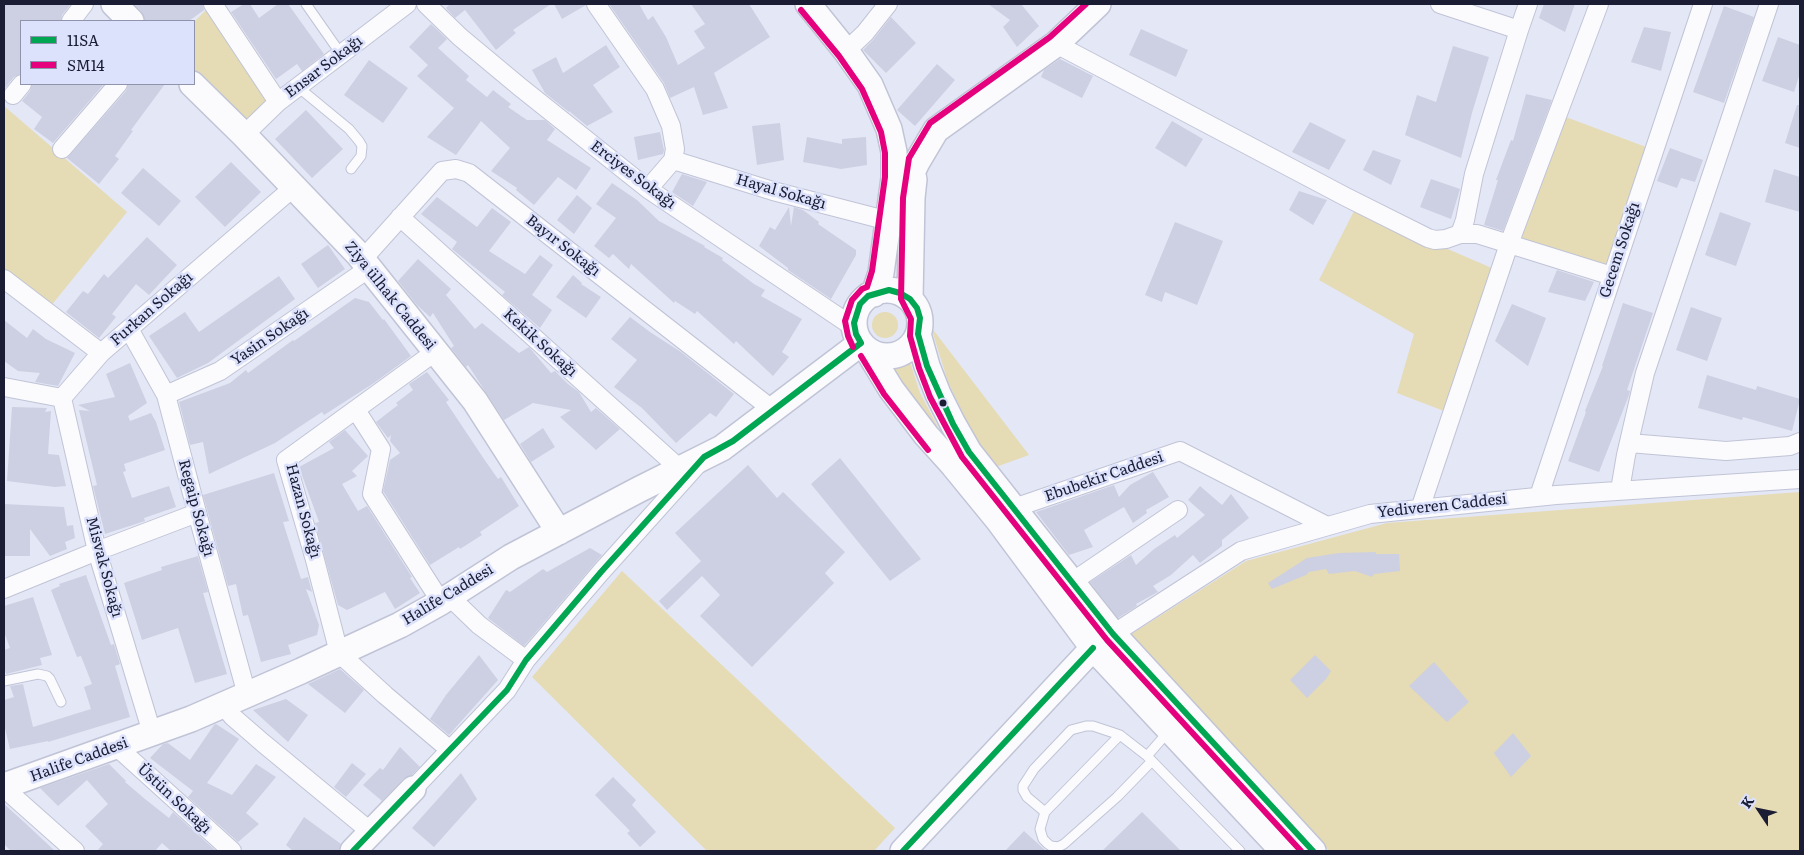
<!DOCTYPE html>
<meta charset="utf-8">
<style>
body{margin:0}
#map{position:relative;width:1804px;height:855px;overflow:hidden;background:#e4e7f5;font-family:Literata,serif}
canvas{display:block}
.frame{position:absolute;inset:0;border:5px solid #1a1d34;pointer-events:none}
.legend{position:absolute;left:20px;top:20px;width:175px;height:65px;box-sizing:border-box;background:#dde2fc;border:1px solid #8f93ac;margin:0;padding:6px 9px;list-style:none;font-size:15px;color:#1a1d34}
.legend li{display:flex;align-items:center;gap:10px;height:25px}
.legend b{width:25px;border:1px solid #8f93ac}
.north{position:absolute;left:1734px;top:785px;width:50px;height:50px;-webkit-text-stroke:4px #dde2fc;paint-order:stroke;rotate:304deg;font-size:14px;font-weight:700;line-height:20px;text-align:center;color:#1a1d34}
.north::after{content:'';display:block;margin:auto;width:18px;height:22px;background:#1a1d34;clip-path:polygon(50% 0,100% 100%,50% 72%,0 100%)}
</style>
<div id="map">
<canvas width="1804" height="855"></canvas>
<div class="frame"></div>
<ul class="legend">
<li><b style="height:6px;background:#00a651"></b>11SA</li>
<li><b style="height:6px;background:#e5007d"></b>SM14</li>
</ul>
<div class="north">K</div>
</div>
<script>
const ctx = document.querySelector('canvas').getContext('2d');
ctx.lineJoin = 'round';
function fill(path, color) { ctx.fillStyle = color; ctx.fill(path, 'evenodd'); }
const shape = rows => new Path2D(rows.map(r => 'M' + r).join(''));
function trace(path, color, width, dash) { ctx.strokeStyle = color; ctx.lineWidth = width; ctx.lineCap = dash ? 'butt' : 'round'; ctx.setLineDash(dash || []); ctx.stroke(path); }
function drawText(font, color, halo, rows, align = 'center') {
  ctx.font = font + ' Literata,serif'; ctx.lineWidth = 5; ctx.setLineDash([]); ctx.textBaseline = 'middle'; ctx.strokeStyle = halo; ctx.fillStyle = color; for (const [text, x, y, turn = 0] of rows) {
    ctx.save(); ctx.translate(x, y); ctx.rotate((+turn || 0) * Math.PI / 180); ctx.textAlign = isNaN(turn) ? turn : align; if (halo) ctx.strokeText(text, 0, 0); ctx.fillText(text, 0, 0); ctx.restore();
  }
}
const green = shape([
 [206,10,267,101,242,123,194,76,194,22],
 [4,106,127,212,50,307,4,271],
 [1563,116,1646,147,1605,269,1516,239],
 [1355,209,1494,269,1444,411,1397,393,1414,334,1319,280],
 '872 325a13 13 0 1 1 26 0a13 13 0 1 1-26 0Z',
 [931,327,1029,455,993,468,971,430,948,382],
 [908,356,920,393,947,444,882,364],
 [1800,492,1800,851,1329,851,1130,635,1246,561,1387,523],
 [622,571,895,828,874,851,707,851,532,677]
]);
const building = shape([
 [4,4,71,4,62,15,61,21,21,21,21,74,14,77,5,88],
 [134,4,203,4,204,10,189,21,145,21,141,11],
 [244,4,250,4,259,18,278,4,288,4,324,54,302,71,297,64,276,79,231,12],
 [450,4,551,4,513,30,516,33,496,50,465,10,455,18,446,8],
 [554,4,586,4,586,5,562,19],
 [609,4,639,4,648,20,653,16,666,37,678,65,705,48,694,31,705,24,691,4,749,4,770,37,714,73,728,108,703,115,694,87,670,98,664,83],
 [988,4,1021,4,1039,26,1017,47,1003,27,1010,20],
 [1544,4,1575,4,1565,32,1539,18],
 [1724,6,1754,17,1724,103,1693,92],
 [891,17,916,43,886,73,863,50,873,40],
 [431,24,447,39,438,48,469,76,466,80,487,97,493,90,511,104,508,107,527,120,545,120,555,129,547,140,591,168,576,190,558,177,534,205,516,190,517,188,491,171,510,148,481,121,456,155,427,137,454,108,417,76,428,65,409,47],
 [1644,27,1671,32,1661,71,1631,62],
 [1141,29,1188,50,1176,77,1129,55],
 [1778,37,1800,45,1800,73,1794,92,1762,81],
 [606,45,620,67,593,85,613,112,587,126,569,111,569,112,545,93,532,70,556,57,563,73],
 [1453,46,1489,57,1472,113,1461,158,1405,135,1417,95,1436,102],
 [1060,59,1093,76,1082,98,1041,77,1044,70],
 [369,60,408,88,383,123,344,95],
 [937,64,955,80,915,126,897,110],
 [32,84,104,84,53,143,34,129,42,117,22,101,30,91],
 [128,84,165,84,131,130,133,131,115,156,119,159,99,184,67,158,126,91],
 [1526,94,1552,100,1503,231,1484,225,1498,180,1496,180,1511,140,1513,141],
 [1797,105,1800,105,1800,148,1785,143],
 [306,110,343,149,312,178,275,139],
 [1172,121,1203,139,1186,167,1155,148],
 [1310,122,1346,140,1329,170,1292,152],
 [780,123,784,160,757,165,752,126],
 [660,132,664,150,663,154,638,160,634,137],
 [807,137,842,144,842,139,866,137,867,165,841,169,803,162],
 [1670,148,1703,160,1695,182,1681,178,1677,188,1657,181],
 [1373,150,1401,160,1391,185,1363,170],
 [231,162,261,192,225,227,195,197],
 [143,168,181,201,159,226,121,193],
 [1774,169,1800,177,1800,212,1765,202],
 [682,174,707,182,693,206,672,192],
 [1431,179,1460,189,1451,219,1420,207],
 [612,183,637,200,659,221,705,246,704,247,723,258,722,260,754,284,765,290,761,296,802,319,782,352,789,357,773,376,736,341,734,344,697,311,695,314,675,301,674,303,631,264,629,269,613,254,609,258,594,246,616,218,596,204],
 [1299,191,1327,200,1313,225,1289,210],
 [577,195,592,208,574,234,557,220],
 [437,197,477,227,492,208,511,222,489,251,525,274,540,255,553,265,532,295,552,310,540,328,502,295,505,292,452,249,457,242,421,214],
 [789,207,791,226,794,207,803,210,819,222,818,224,856,250,856,255,831,299,788,270,788,268,759,246,770,227,775,230],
 [1720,212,1751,223,1736,266,1705,255],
 [1175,222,1223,241,1197,305,1165,292,1162,302,1145,295],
 [147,237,177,265,149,295,136,284,112,314,116,317,99,338,66,312,83,291,88,294,104,274,108,278],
 [328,245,345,269,318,288,301,264],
 [418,259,451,289,446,295,475,329,482,323,519,353,529,347,551,373,555,371,568,384,579,392,591,412,596,408,620,429,596,450,560,417,571,410,533,403,504,420,468,365,466,367,451,348,454,346,433,313,430,317,417,305,398,281],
 [1557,270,1594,282,1585,301,1548,292],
 [573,275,582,283,581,284,601,297,586,318,556,297],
 [279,276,295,299,208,363,177,378,149,336,185,312,199,332],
 [355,298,369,302,383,320,384,319,411,356,374,383,324,415,322,412,275,443,209,474,203,442,190,445,179,402,230,383,246,370,248,373,293,340,294,341],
 [1623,303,1653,313,1627,390,1630,391,1629,395,1599,472,1568,461,1586,412,1585,411,1603,366,1602,366],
 [1512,304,1546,318,1528,366,1495,341],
 [1691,307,1722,318,1707,361,1676,350],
 [630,317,650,332,681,352,734,394,716,417,710,413,676,443,642,408,614,387,637,360,611,339],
 [4,320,27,338,33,329,46,339,75,353,58,386,35,382,40,373,18,371,4,361],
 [130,363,147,403,128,416,130,421,151,413,156,422,165,450,124,464,126,471,123,472,132,498,169,486,176,507,144,518,145,521,105,534,93,486,97,485,79,410,90,411,78,405,115,397,106,374],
 [427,372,449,400,446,402,484,459,498,479,501,477,519,506,480,532,482,535,460,549,459,547,430,565,383,491,390,460,400,453,390,441,391,435,388,438,376,422,398,405,396,403,413,390,409,384],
 [1707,375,1756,390,1757,386,1800,399,1792,431,1743,417,1742,420,1698,408],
 [12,407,47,408,45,412,51,411,48,454,59,455,66,486,55,487,7,481],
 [543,428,555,447,531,462,520,444],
 [345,430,368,456,352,471,357,476,342,484,358,511,367,506,412,577,410,578,420,593,395,609,385,592,347,610,338,605,315,523,319,522,299,467,334,448,329,442],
 [840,458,921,559,890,581,811,484],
 [748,465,777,498,783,492,845,552,825,573,834,583,752,667,700,616,720,595,702,576,667,610,659,601,701,561,675,533],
 [1153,472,1169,497,1146,510,1147,513,1133,523,1124,507,1084,530,1093,547,1069,555,1036,512,1114,485,1119,497,1130,485],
 [274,473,289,521,283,522,301,579,308,577,312,592,306,589,319,625,317,635,288,645,291,654,261,662,248,615,243,616,236,584,228,586,203,495],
 [1200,486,1222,505,1231,494,1249,518,1222,540,1222,546,1200,563,1193,555,1171,575,1153,586,1158,592,1136,604,1137,606,1118,618,1090,582,1131,555,1136,565,1154,549,1175,535,1177,538,1205,515,1188,500],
 [4,504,64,507,67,526,73,525,75,538,65,542,67,549,50,556,30,529,30,556,4,556],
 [590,548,602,555,524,646,488,618,506,590,510,592,543,569,547,572],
 [1376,552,1376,554,1399,554,1400,571,1374,574,1372,577,1355,571,1329,574,1326,569,1309,572,1306,575,1272,589,1268,583,1307,558,1339,553],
 [198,556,208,592,203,593,227,674,195,683,178,628,142,640,124,583,162,570,161,567],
 [86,575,111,645,114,644,120,664,115,666,130,717,48,742,48,741,10,749,4,724,4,700,14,697,10,686,23,684,33,727,91,709,84,687,92,684,81,656,77,657,51,590,60,586,59,584],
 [33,597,52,655,40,658,42,665,6,674,4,666,4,650,10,648,4,632,4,606],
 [479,655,498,680,449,735,430,719,446,695],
 [1315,655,1331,671,1326,679,1307,698,1290,680],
 [1434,662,1469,702,1447,722,1409,686],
 [340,669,364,690,345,713,308,684],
 [286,699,308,715,288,742,253,710],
 [216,724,239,739,207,783,232,795,256,764,276,777,246,813,259,824,238,842,188,797,193,791,150,758,163,744,168,743,190,760,214,725],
 [1513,733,1531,756,1511,777,1494,753],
 [400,747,420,767,412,775,403,779,382,801,363,785,380,768,383,770],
 [352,763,366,774,346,797,334,787],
 [109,764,126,781,125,782,145,799,169,818,173,812,216,851,171,851,162,843,155,851,97,851,103,844,85,826,108,804,87,780,58,806,40,788],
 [461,773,477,799,434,847,412,828],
 [613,777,636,800,632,805,656,832,640,847,627,833,630,831,595,795],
 [4,804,24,822,55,851,11,851,4,844],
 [1142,812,1181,851,1102,851],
 [304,817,341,844,339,851,293,851,286,845],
 [1024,831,1046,851,1005,851]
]);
const lane = shape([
 [306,4,341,54],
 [298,87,349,129,359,141,362,146,361,156,351,169],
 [4,681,38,674,47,676,50,679,61,702],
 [1168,732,1147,756,1240,851],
 [1120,735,1045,812,1040,829,1043,839,1048,844,1051,846,1058,847,1064,844,1117,797,1152,761],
 [1045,812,1027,797,1023,790,1023,786,1034,769,1071,730,1086,726,1093,726,1120,735,1147,756]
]);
const street = shape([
 [213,4,278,102],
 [426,4,460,37,520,87,648,189,855,328],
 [596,4,655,89,671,126,675,149,673,160,648,189],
 [1440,4,1519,30],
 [71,21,84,4],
 [1056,44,1346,197,1428,238,1435,240,1446,239,1460,234,1477,234,1612,276],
 [846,51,865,33,888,4],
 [13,95,22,84],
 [244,135,278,102,407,4],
 [62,149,118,84],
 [673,160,773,191,889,221],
 [400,217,680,469],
 [1460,234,1465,220,1474,174,1519,30,1528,4],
 [362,260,442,171,456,169,469,173,773,410],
 [4,279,101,353],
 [129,329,166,395,199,520,247,695],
 [435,352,286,460,315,560,339,653,385,695,450,750],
 [4,387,62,398,101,353,294,187],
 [166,395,220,371,368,269],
 [62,398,97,551,152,733],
 [356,410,381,449,372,494,441,602],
 [1629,443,1726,451,1790,446,1800,442],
 [1620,490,1626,455,1645,373,1769,4],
 [1539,496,1703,4],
 [1014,508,1180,451,1327,526],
 [1420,509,1509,244,1599,4],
 [1072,582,1178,510],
 [4,589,97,551,197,513],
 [450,597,479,625,526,660],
 [1113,634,1241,551,1370,514,1556,495,1800,479],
 [223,705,233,717,263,743,371,832],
 [117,747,232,851],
 [4,788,75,851],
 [413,789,507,690,526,660,601,572,697,465]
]);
const secondary = shape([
 [114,4,131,21],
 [808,4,846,51,870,85,889,129,894,152,894,178,881,273,874,294],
 [192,84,244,135,358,254,475,401,559,532],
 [898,203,917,162,936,130,1056,44,1098,4],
 '854 323a33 33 0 1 1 66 0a33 33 0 1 1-66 0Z',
 [910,299,912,198,914,179],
 [918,334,927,366,938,394,953,424,969,452,1113,634,1313,851],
 [868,351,891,389,926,435,953,465,998,520,1093,648,1283,851],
 [4,786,191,719,301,671,400,625,441,602,511,557,638,490,722,448,861,343],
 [353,851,413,789],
 [903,851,1093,648,1105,640]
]);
const bus1 = shape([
 [353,851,507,690,526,660,601,572,704,457,733,441,861,343,856,334,854,323,860,304,868,296,889,290,900,293,910,299,917,308,920,318,918,334,927,366,953,424,969,452,1113,634,1313,851],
 [903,851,1093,648]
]);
const bus2 = shape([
 [1086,4,1050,37,930,123,909,158,903,198,901,299,911,319,910,336,919,368,930,397,962,457,1107,640,1301,851],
 [801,10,839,56,862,89,881,132,885,153,885,177,872,271,867,287,862,289,852,300,845,321,848,336,853,347],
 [861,356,884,394,928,450]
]);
const markers = [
 [943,403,4.5,"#1a1d34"]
];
const streetNames = [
 ["Ensar Sokağı",324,67,-37],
 ["Erciyes Sokağı",633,175,37],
 ["Hayal Sokağı",781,192,16],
 ["Bayır Sokağı",563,246,38],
 ["Gecem Sokağı",1620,250,-72],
 ["Ziya ülhak Caddesi",390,296,51],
 ["Furkan Sokağı",152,309,-41],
 ["Yasin Sokağı",270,337,-34],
 ["Kekik Sokağı",540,343,42],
 ["Ebubekir Caddesi",1104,477,-19],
 ["Yediveren Caddesi",1442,506,-6],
 ["Regaip Sokağı",196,508,75],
 ["Hazan Sokağı",303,511,75],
 ["Misvak Sokağı",104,567,75],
 ["Halife Caddesi",448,595,-31],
 ["Halife Caddesi",79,760,-20],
 ["Üstün Sokağı",174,799,43]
];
fill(green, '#e5dbb4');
fill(building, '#cdd0e2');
trace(lane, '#c0c4d6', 11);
trace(street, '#c0c4d6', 20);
trace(secondary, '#c0c4d6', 28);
trace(lane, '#fbfbfe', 9);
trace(street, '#fbfbfe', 18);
trace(secondary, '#fbfbfe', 25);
trace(bus1, '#00a651', 6);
trace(bus2, '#e5007d', 6);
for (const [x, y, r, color] of markers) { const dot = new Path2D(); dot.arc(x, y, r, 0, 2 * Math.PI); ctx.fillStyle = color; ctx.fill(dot); trace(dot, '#dde2fc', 2); }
drawText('15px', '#1a1d34', '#dde2fc', streetNames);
</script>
